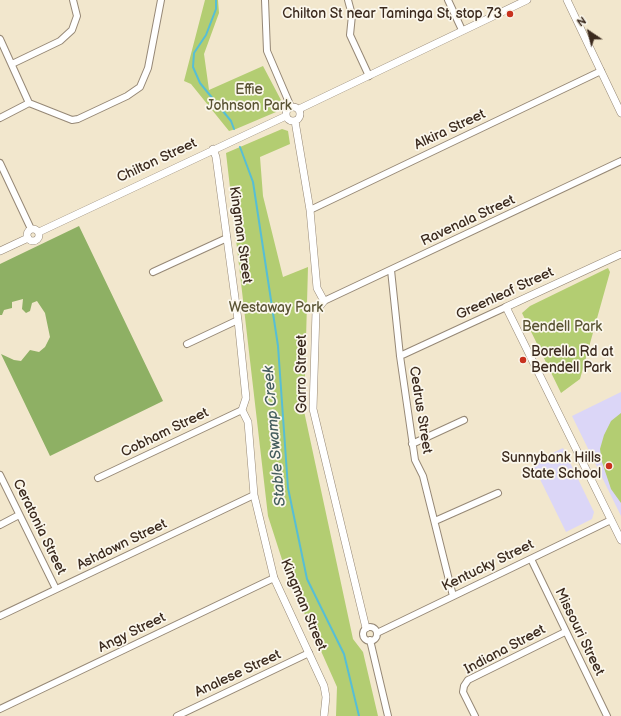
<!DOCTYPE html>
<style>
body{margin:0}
#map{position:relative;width:621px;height:716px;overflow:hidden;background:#f2e7cd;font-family:"Balsamiq Sans",sans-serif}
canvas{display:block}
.north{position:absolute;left:569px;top:12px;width:40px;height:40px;-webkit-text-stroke:3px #fbf7ec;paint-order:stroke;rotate:325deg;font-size:11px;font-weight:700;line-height:16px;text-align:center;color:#3b2a1e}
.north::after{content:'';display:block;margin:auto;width:14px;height:18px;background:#3b2a1e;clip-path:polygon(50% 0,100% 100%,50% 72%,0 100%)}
</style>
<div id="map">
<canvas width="621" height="716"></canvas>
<div class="north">N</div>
</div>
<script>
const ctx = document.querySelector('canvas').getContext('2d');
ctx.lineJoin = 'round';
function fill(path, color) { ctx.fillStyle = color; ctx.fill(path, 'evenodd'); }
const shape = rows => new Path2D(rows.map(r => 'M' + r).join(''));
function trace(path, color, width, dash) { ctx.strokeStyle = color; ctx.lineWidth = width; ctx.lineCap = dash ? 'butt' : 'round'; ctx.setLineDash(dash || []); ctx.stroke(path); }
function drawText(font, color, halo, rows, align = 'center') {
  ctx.font = font + ' "Balsamiq Sans",sans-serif'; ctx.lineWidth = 3.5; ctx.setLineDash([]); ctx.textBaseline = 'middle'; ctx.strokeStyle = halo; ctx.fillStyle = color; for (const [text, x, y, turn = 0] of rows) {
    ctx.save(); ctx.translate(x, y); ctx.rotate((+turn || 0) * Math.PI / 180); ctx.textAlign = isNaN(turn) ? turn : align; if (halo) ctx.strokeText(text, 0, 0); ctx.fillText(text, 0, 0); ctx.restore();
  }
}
const built = shape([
 [621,392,621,516,572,416],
 [563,448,594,512,592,519,566,532,532,463]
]);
const green = shape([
 [205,0,218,0,219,13,204,54,209,90,263,66,282,102,276,112,236,129,229,131,191,84,184,81],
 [282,129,288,131,290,144,260,157,263,196,283,277,308,267,304,411,353,639,363,652,378,716,336,716,337,687,286,572,268,516,226,153],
 [608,268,610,272,580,379,561,393,522,313,530,306],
 [621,413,621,503,611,489,602,462,600,449,604,435,611,421]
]);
const forest = shape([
 [79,226,163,401,50,456,1,354,14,360,21,361,30,350,39,352,45,347,50,337,45,313,37,301,32,303,30,311,26,313,22,309,23,299,12,302,12,308,4,310,2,315,0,315,0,264]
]);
const stream = shape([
 [216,0,216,9,206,35,194,53,193,67,200,83,231,121,234,129],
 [240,147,253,182,278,346,288,488,307,579,344,654,359,716]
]);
const minor = shape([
 [265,0,267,51,291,107],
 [348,0,352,15,350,35,369,76],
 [448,0,462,30],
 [0,39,29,103],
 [12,64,60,41,72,30,77,16,73,0],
 [0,118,29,103,72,120,78,119,127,96,140,87,148,68,161,0],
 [0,163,31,229],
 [310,210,601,71],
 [391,270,400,356,415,460,423,476,453,596],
 [153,272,227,238],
 [324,301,621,161],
 [187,344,238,320],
 [400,356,506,307],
 [412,444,464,420],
 [0,475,56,589],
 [98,478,242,410],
 [435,521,498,493],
 [0,525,19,515],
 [531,559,607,716],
 [0,616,254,495],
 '363 634a7 7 0 1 1 14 0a7 7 0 1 1-14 0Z',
 [377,633,611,520],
 [370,640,388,716],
 [0,709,274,578],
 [177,716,309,653],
 [475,716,463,692,464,686,468,680,565,632]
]);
const tertiary = shape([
 [567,0,621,113],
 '286 114a7 7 0 1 1 14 0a7 7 0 1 1-14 0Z',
 [299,109,527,0],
 [295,121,310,210,317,288,324,301,316,311,313,409,366,628],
 [213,149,216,157,238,320,246,398,242,410,248,422,254,495,274,578,324,686,326,697,324,716],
 '27 235a6 6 0 1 1 12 0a6 6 0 1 1-12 0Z',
 [39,232,286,116],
 [0,251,28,238],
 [621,254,506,307,621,540]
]);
const markers = [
 [510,14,4,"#c8321e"],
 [523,360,4,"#c8321e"],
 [609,466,4,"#c8321e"]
];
const poiNames = [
 ["Chilton St near Taminga St, stop 73",502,14],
 ["Borella Rd at",531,352,"left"],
 ["Bendell Park",531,368,"left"],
 ["Sunnybank Hills",601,458],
 ["State School",601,474]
];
const parkNames = [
 ["Effie",249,90],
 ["Johnson Park",249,106],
 ["Westaway Park",276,308],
 ["Bendell Park",562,327]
];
const streetNames = [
 ["Alkira Street",450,130,-25],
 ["Chilton Street",157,161,-25],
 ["Ravenala Street",468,221,-25],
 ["Kingman Street",240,235,82],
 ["Greenleaf Street",505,294,-25],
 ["Garro Street",302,374,-90],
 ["Cedrus Street",420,410,81],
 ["Cobham Street",165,433,-26],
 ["Ceratonia Street",39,527,64],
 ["Ashdown Street",122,545,-26],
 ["Kentucky Street",488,566,-26],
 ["Kingman Street",303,605,67],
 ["Missouri Street",579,632,64],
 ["Angy Street",132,633,-26],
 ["Indiana Street",505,650,-28],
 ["Analese Street",238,674,-25]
];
const waterNames = [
 ["Stable Swamp Creek",275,436,-95]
];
fill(built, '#dbd6f7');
fill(green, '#b3cd72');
fill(forest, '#8eb064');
trace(stream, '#57bed5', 2);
trace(minor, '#968876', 8);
trace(tertiary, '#968876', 8);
trace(minor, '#fff', 6);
trace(tertiary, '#fff', 7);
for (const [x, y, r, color] of markers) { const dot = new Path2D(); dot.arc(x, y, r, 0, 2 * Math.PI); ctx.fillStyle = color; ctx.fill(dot); trace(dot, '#fbf7ec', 1.5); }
drawText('14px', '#3b2a1e', '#fbf7ec', poiNames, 'right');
drawText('14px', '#595333', '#fbf7ec', parkNames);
drawText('14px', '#3b2a1e', '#fbf7ec', streetNames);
drawText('italic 15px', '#455e5e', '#fbf7ec', waterNames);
</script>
